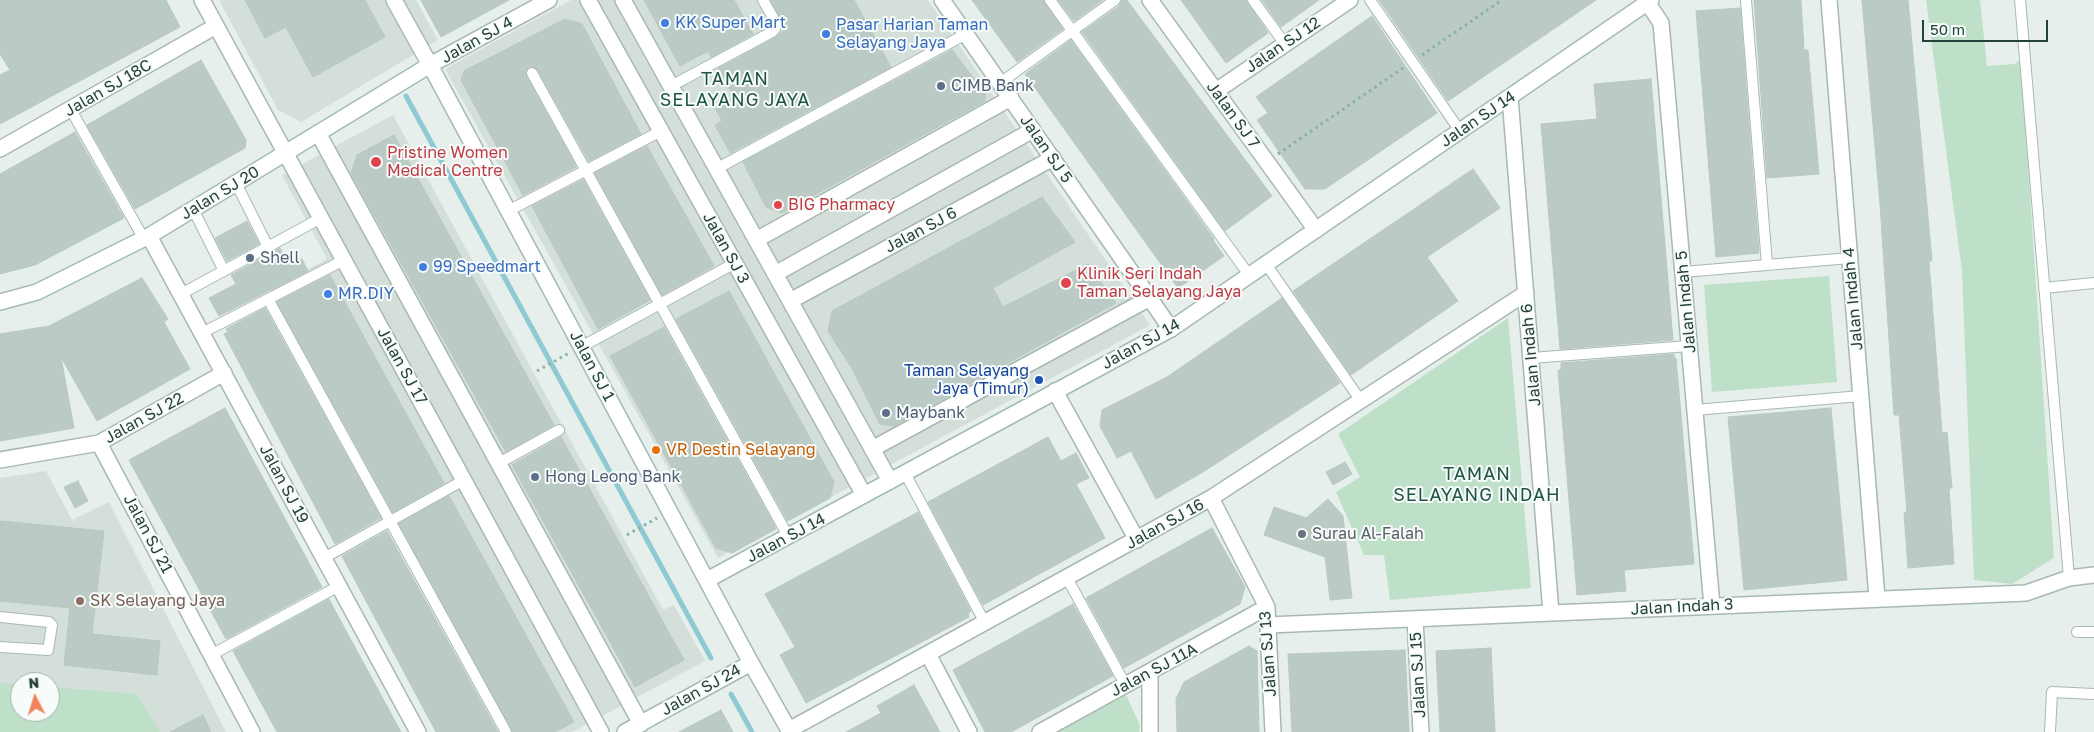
<!DOCTYPE html>
<style>
body{margin:0}
#map{position:relative;width:2094px;height:732px;overflow:hidden;background:#e6efeb;font-family:"Golos Text",sans-serif}
canvas{display:block}
.north{position:absolute;left:10px;top:672px;width:50px;height:50px;box-sizing:border-box;background:#f7fbf9;border:1px solid #a3b1ad;border-radius:50%;rotate:355deg;font-size:14px;font-weight:700;line-height:20px;text-align:center;color:#24423a}
.north::after{content:'';display:block;margin:auto;width:18px;height:22px;background:#f4845f;clip-path:polygon(50% 0,100% 100%,50% 72%,0 100%)}
.scale{position:absolute;left:1922px;top:20px;width:126px;height:22px;box-sizing:border-box;border:2px solid #24423a;border-top:0;padding-left:6px;font-size:15px;line-height:18px;white-space:nowrap;color:#24423a;-webkit-text-stroke:4px #f7fbf9;paint-order:stroke}
</style>
<div id="map">
<canvas width="2094" height="732"></canvas>
<div class="north">N</div>
<div class="scale">50 m</div>
</div>
<script>
const ctx = document.querySelector('canvas').getContext('2d');
ctx.lineJoin = 'round';
function fill(path, color) { ctx.fillStyle = color; ctx.fill(path, 'evenodd'); }
const shape = rows => new Path2D(rows.map(r => 'M' + r).join(''));
function trace(path, color, width, dash) { ctx.strokeStyle = color; ctx.lineWidth = width; ctx.lineCap = dash ? 'butt' : 'round'; ctx.setLineDash(dash || []); ctx.stroke(path); }
function drawText(font, color, halo, rows, align = 'center') {
  ctx.font = font + ' "Golos Text",sans-serif'; ctx.lineWidth = 4; ctx.setLineDash([]); ctx.textBaseline = 'middle'; ctx.strokeStyle = halo; ctx.fillStyle = color; for (const [text, x, y, turn = 0] of rows) {
    ctx.save(); ctx.translate(x, y); ctx.rotate((+turn || 0) * Math.PI / 180); ctx.textAlign = isNaN(turn) ? turn : align; if (halo) ctx.strokeText(text, 0, 0); ctx.fillText(text, 0, 0); ctx.restore();
  }
}
const built = shape([
 [219,0,416,0,438,40,301,122,278,110],
 [571,0,928,0,1150,325,718,558,445,69],
 [393,115,663,610,674,605,705,661,572,732,510,732,269,290,327,259,282,175],
 [46,471,72,520,109,502,226,732,0,732,0,478],
 [20,682,50,682,50,712,20,712]
]);
const green = shape([
 [1926,0,1980,0,1987,66,2015,64,2021,59,2054,558,2012,584,1974,580,1962,271],
 [1829,276,1837,382,1712,392,1704,285],
 [1508,318,1531,588,1390,600,1384,555,1364,555,1336,492,1360,477,1338,434],
 [0,683,20,684,20,712,50,712,50,687,136,694,160,732,0,732],
 [1126,695,1140,725,1139,732,1057,732]
]);
const stream = shape([
 [406,96,711,658],
 [731,694,752,732]
]);
const building = shape([
 [0,0,166,0,180,27,0,124,0,75,10,70,0,54,0,0],
 [245,0,365,0,385,37,313,77,286,27,265,38,245,0],
 [421,0,509,0,441,37,421,0],
 [644,0,734,0,753,34,711,57,708,51,680,66,644,0],
 [771,0,854,0,891,67,730,153,715,125,722,121,715,108,734,97,718,69,775,38,786,29,771,0],
 [972,0,1043,0,1063,29,1017,62,972,0],
 [1058,0,1103,0,1074,21,1058,0],
 [1122,0,1127,0,1272,196,1225,231,1082,32,1119,6,1122,0],
 [1181,0,1246,0,1268,33,1226,63,1181,0],
 [1262,0,1319,0,1281,27,1262,0],
 [1379,0,1596,0,1448,101,1379,0],
 [1754,0,1801,0,1804,50,1808,50,1819,174,1767,178,1754,0],
 [1862,0,1908,0,1927,206,1932,261,1929,261,1942,433,1947,432,1952,488,1949,488,1954,564,1908,568,1904,513,1907,512,1899,415,1894,415,1880,204,1862,0],
 [1740,8,1759,253,1716,257,1696,11,1740,8],
 [1372,16,1437,113,1325,189,1305,189,1257,120,1268,113,1256,97,1372,16],
 [565,19,582,24,641,134,589,161,538,70,529,67,526,70,526,76,576,167,523,195,461,80,464,71,565,19],
 [1071,40,1214,239,1213,240,1224,256,1178,288,1025,74,1071,40],
 [952,50,985,93,985,101,782,213,766,207,743,162,952,50],
 [201,60,246,140,245,148,135,209,87,125,201,60],
 [1651,79,1673,340,1560,349,1541,124,1597,119,1594,84,1651,79],
 [75,132,124,218,35,265,0,274,0,174,75,132],
 [394,135,554,425,506,452,351,173,357,155,394,135],
 [647,146,714,266,662,295,595,173,647,146],
 [1473,169,1500,208,1427,257,1458,301,1351,375,1293,291,1473,169],
 [583,180,650,300,598,329,532,206,583,180],
 [1042,197,1075,242,993,288,1003,307,1088,264,1116,303,894,426,880,424,851,367,828,331,832,311,1042,197],
 [247,221,259,244,227,261,215,238,247,221],
 [280,248,289,266,302,259,308,271,219,316,209,298,236,284,231,275,280,248],
 [330,275,444,483,393,512,277,302,330,275],
 [142,278,168,319,164,322,190,369,97,421,61,357,74,428,0,441,0,334,49,326,142,278],
 [729,291,834,482,830,498,788,521,676,319,729,291],
 [1282,298,1340,383,1203,472,1156,499,1131,451,1117,458,1100,426,1102,410,1167,377,1282,298],
 [265,308,381,518,335,544,224,334,228,332,226,329,265,308],
 [664,327,776,529,732,553,716,548,610,356,664,327],
 [1674,354,1674,358,1676,358,1694,564,1624,570,1626,591,1577,595,1558,370,1561,370,1561,363,1674,354],
 [225,408,322,587,226,639,129,460,225,408],
 [1831,408,1847,580,1744,590,1728,417,1831,408],
 [561,437,684,660,635,687,512,465,561,437],
 [1048,437,1061,461,1076,453,1089,478,1076,484,1105,538,983,605,928,502,1048,437],
 [1345,462,1352,474,1333,485,1326,472,1345,462],
 [78,481,88,501,75,508,64,487,78,481],
 [449,496,574,722,555,732,513,732,399,524,449,496],
 [1328,499,1343,516,1352,598,1330,600,1325,557,1264,535,1274,507,1306,518,1328,499],
 [918,512,971,611,968,613,969,617,806,703,780,655,795,647,765,594,918,512],
 [0,521,104,531,92,634,160,641,157,675,64,665,70,608,0,601,0,521],
 [1212,528,1245,587,1240,604,1124,668,1086,598,1212,528],
 [387,531,498,732,436,732,342,556,387,531],
 [329,599,345,629,401,732,277,732,271,721,233,651,329,599],
 [1073,604,1113,676,1011,732,985,732,953,670,1073,604],
 [1249,646,1257,651,1259,732,1177,732,1176,699,1184,682,1249,646],
 [1491,648,1495,732,1440,732,1436,651,1491,648],
 [1405,650,1409,732,1292,732,1288,654,1405,650],
 [914,685,940,732,846,732,881,713,877,706,914,685],
 [721,710,733,732,679,732,721,710],
 [203,715,211,732,170,732,203,715]
]);
const path = shape([
 [1422,55,1502,0],
 [1278,154,1403,68],
 [537,371,569,353],
 [627,535,657,518]
]);
const lane = shape([
 [1050,0,1249,275],
 [1253,0,1285,44],
 [1370,0,1460,131],
 [1746,0,1767,265],
 [2020,0,2069,578],
 [532,73,788,536],
 [1000,83,1115,0],
 [671,86,772,32,775,29,775,21,763,0],
 [71,110,144,239],
 [716,169,966,34],
 [236,183,268,247],
 [193,209,224,271],
 [508,211,661,131],
 [1266,264,1361,401],
 [1683,272,1850,258],
 [2044,288,2094,283],
 [181,294,321,218],
 [268,299,506,732],
 [202,333,344,260],
 [581,347,735,263],
 [1531,358,1689,346],
 [1695,410,1861,396],
 [499,463,559,430],
 [905,473,985,623],
 [324,558,464,480],
 [1067,578,1126,686],
 [0,617,49,622,52,625,48,650,0,647],
 [2077,632,2094,632],
 [211,655,339,586],
 [2050,732,2052,692,2094,694]
]);
const street = shape([
 [202,0,601,732],
 [394,0,430,65,549,0],
 [588,0,864,495],
 [623,0,890,481],
 [942,0,1171,329],
 [1150,0,1316,230],
 [1829,0,1877,598],
 [1647,2,1661,23,1712,606],
 [1216,91,1350,0],
 [1510,97,1551,613],
 [318,133,641,724],
 [0,149,216,26],
 [149,236,418,732],
 [756,240,1011,98],
 [775,274,1033,130],
 [790,301,1053,158],
 [1055,391,1137,540],
 [99,443,252,732],
 [872,449,1150,298],
 [0,460,99,443,224,373],
 [1211,498,1267,607,1273,732],
 [1415,619,1421,732],
 [1268,625,2026,593,2069,578,2094,575],
 [928,654,969,732],
 [751,663,790,732],
 [1150,673,1150,732],
 [789,730,1211,498,1526,293],
 [1040,732,1267,607]
]);
const secondary = shape([
 [0,302,37,292,149,236,430,65,751,663,625,732],
 [707,580,1171,329,1651,0]
]);
const markers = [
 [665,23,5,"#3f7fe0"],
 [826,34,5,"#3f7fe0"],
 [941,86,5,"#5c6f8a"],
 [376,162,6,"#e0444e"],
 [778,205,5,"#e0444e"],
 [250,258,5,"#5c6f8a"],
 [423,267,5,"#3f7fe0"],
 [1066,283,6,"#e0444e"],
 [328,294,5,"#3f7fe0"],
 [1039,380,5,"#1a4fb4"],
 [886,413,5,"#5c6f8a"],
 [656,450,5,"#e8710a"],
 [535,477,5,"#5c6f8a"],
 [1302,534,5,"#6b7280"],
 [80,601,5,"#8d6e63"]
];
const shopNames = [
 ["KK Super Mart",675,23],
 ["Pasar Harian Taman",836,25],
 ["Selayang Jaya",836,43],
 ["99 Speedmart",433,267],
 ["MR.DIY",338,294]
];
const streetNames = [
 ["Jalan SJ 4",477,40,-29],
 ["Jalan SJ 12",1283,45,-34],
 ["Jalan SJ 18C",108,88,-30],
 ["Jalan SJ 7",1233,115,54],
 ["Jalan SJ 14",1478,119,-34],
 ["Jalan SJ 5",1046,149,55],
 ["Jalan SJ 20",220,193,-31],
 ["Jalan SJ 6",921,230,-28],
 ["Jalan SJ 3",726,248,61],
 ["Jalan Indah 4",1853,299,-95],
 ["Jalan Indah 5",1686,302,-95],
 ["Jalan SJ 14",1141,344,-29],
 ["Jalan Indah 6",1531,355,-95],
 ["Jalan SJ 17",402,366,61],
 ["Jalan SJ 1",592,366,62],
 ["Jalan SJ 22",144,418,-29],
 ["Jalan SJ 19",284,484,62],
 ["Jalan SJ 16",1165,524,-29],
 ["Jalan SJ 21",148,534,62],
 ["Jalan SJ 14",786,538,-28],
 ["Jalan Indah 3",1682,607,-3],
 ["Jalan SJ 13",1268,654,-94],
 ["Jalan SJ 11A",1154,670,-28],
 ["Jalan SJ 15",1418,675,-93],
 ["Jalan SJ 24",701,690,-29]
];
const serviceNames = [
 ["CIMB Bank",951,86],
 ["Shell",260,258],
 ["Maybank",896,413],
 ["Hong Leong Bank",545,477]
];
const healthNames = [
 ["Pristine Women",387,153],
 ["Medical Centre",387,171],
 ["BIG Pharmacy",788,205],
 ["Klinik Seri Indah",1077,274],
 ["Taman Selayang Jaya",1077,292]
];
const transitNames = [
 ["Taman Selayang",1029,371],
 ["Jaya (Timur)",1029,389]
];
const foodNames = [
 ["VR Destin Selayang",666,450]
];
const worshipNames = [
 ["Surau Al-Falah",1312,534]
];
const educationNames = [
 ["SK Selayang Jaya",90,601]
];
const neighbourhoodNames = [
 ["TAMAN",735,79],
 ["SELAYANG JAYA",735,100],
 ["TAMAN",1477,474],
 ["SELAYANG INDAH",1477,495]
];
fill(built, '#d4dfda');
fill(green, '#bfe0c8');
trace(stream, '#8ec9d4', 5);
fill(building, '#bbcac4');
trace(building, '#b8c9c2', 1);
trace(lane, '#a8b8b2', 12);
trace(street, '#a8b8b2', 18);
trace(secondary, '#a4bbb3', 18);
trace(path, '#86b3a5', 3, [2.5, 4]);
trace(lane, '#fff', 10);
trace(street, '#fff', 15);
trace(secondary, '#fff', 15);
for (const [x, y, r, color] of markers) { const dot = new Path2D(); dot.arc(x, y, r, 0, 2 * Math.PI); ctx.fillStyle = color; ctx.fill(dot); trace(dot, '#f7fbf9', 2); }
drawText('16px', '#366cbe', '#f7fbf9', shopNames, 'left');
drawText('16px', '#24423a', '#f7fbf9', streetNames);
drawText('16px', '#4e5e75', '#f7fbf9', serviceNames, 'left');
drawText('16px', '#be3a42', '#f7fbf9', healthNames, 'left');
drawText('16px', '#164399', '#f7fbf9', transitNames, 'right');
drawText('16px', '#c56008', '#f7fbf9', foodNames, 'left');
drawText('16px', '#5b616d', '#f7fbf9', worshipNames, 'left');
drawText('16px', '#785e54', '#f7fbf9', educationNames, 'left');
ctx.letterSpacing = '1px';
drawText('18px', '#1f5548', '#f7fbf9', neighbourhoodNames);
ctx.letterSpacing = '0px';
</script>
